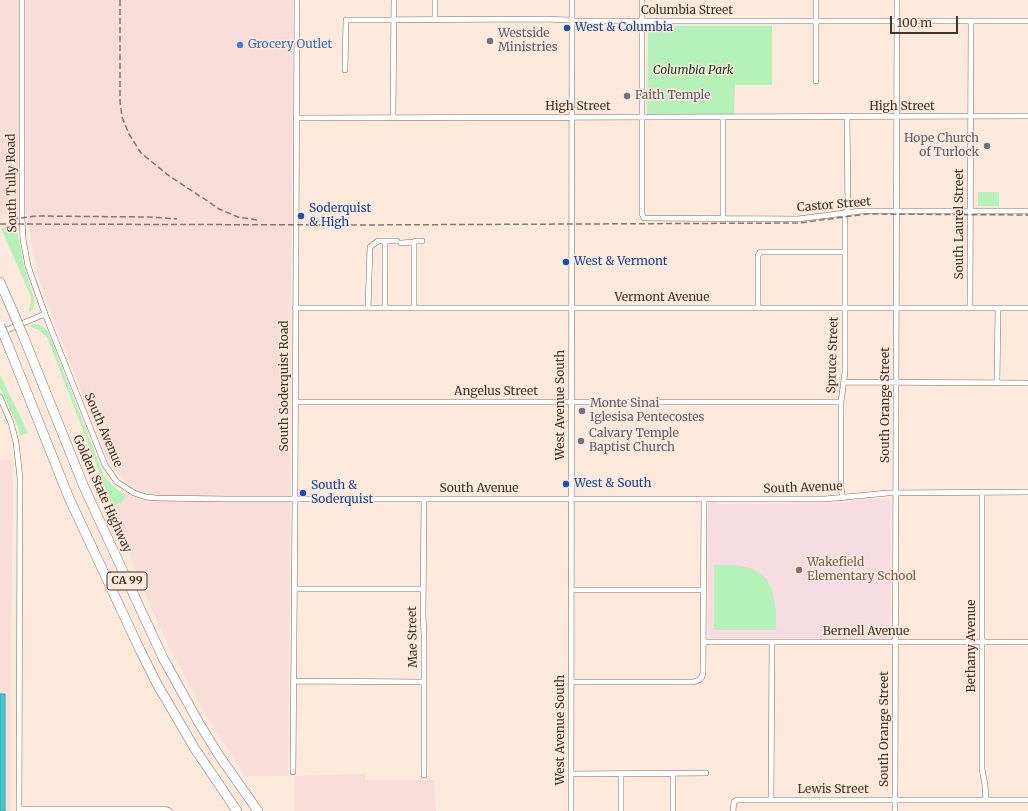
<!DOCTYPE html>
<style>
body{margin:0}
#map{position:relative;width:1028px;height:811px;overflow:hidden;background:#fdeadd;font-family:Merriweather,serif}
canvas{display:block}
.scale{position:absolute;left:890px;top:16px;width:68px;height:18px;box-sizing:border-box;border:2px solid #3f332a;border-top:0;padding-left:5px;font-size:12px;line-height:14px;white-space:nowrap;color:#3f332a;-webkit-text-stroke:3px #fdeadd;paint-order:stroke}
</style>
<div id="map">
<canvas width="1028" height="811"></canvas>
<div class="scale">100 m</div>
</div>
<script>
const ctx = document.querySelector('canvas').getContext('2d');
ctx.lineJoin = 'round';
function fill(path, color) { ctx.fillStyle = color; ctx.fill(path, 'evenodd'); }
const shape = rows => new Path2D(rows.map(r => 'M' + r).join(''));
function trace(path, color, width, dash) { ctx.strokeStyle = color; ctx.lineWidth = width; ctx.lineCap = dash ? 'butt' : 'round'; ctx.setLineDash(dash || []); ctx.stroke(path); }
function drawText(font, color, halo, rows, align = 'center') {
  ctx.font = font + ' Merriweather,serif'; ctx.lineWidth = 3; ctx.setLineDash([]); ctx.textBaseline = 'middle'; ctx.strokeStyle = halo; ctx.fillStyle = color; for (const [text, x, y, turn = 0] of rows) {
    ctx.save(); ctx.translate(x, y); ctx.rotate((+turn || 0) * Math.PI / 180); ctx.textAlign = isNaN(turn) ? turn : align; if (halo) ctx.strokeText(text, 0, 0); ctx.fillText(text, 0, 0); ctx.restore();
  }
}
const commercial = shape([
 [0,0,293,0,288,776,245,776,206,715,170,649,141,585,112,506,123,502,128,483,117,472,109,462,51,313,40,281,33,254,27,213,0,215],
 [0,460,12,460,13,494,11,646,11,811,0,811],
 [365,774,365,780,434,780,436,811,294,811,295,776]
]);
const education = shape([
 [867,499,888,499,891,500,890,638,712,638,709,637,708,634,708,503,715,502,717,504,843,503,854,500]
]);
const green = shape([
 [648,26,772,26,772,85,735,85,734,114,647,114],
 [978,192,999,192,999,206,978,206],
 [1,228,15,228,17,230,25,270,35,302,33,309,29,314,31,297],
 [33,324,40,325,45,328,49,334,104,476,115,488,125,495,123,502,112,506,47,337,39,330,28,326],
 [0,375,28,433,20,436,18,427,0,387],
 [714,565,734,565,751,568,766,578,772,590,776,609,776,630,714,630]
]);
const water = shape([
 [0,694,5,694,5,811,0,811,0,694]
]);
const minor = shape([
 [22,0,22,218,23,239,28,266,45,314,105,465,117,482,134,493,146,497,156,498,225,499,825,499,888,493,1028,492],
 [435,0,435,20],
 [642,0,642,214,644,218,798,219,861,211,1028,211],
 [345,70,346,20,545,19,568,20,576,21,1028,21],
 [816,81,816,0],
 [847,117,848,212],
 [296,118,1028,116],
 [393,118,394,0],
 [723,218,723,117],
 [401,243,414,242],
 [295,308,1028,308],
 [368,308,370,247,378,241,397,241],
 [385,308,385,241],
 [414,308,414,242,415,241,422,241],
 [758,308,758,256,760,252,845,252],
 [970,308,971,21],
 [2,332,45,314],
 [844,382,1028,383],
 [997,382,998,308],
 [0,397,11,423,16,442,20,478,19,811],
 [296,402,841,402],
 [982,492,982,769,985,785,986,800],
 [843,498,841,489,841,402,845,372,845,212],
 [424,499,423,615,424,635,424,775],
 [294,589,423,589],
 [571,590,703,590],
 [703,642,1028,642],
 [294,681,424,682],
 [571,682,693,682,699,680,702,677,703,672,704,499],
 [293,772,295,499,297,0],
 [571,774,706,773],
 [771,800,772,642],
 [19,809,165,809,170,811],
 [571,811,572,0],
 [621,811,621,774],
 [673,811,673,773],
 [733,811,734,802,737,800,1028,800],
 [895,811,897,0]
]);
const motorway = shape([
 [0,282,13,312],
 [24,338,84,487,163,658,199,723,218,754,258,811],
 [8,345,69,498,140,650,157,684,195,749,237,811]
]);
const rail = shape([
 [120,0,120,101,122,117,129,134,141,153,168,175,209,202,219,209,238,217,257,220],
 [12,219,36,216,150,217,177,219],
 [0,224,357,225,799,223,867,214,1028,215]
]);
const motorwayBridge = shape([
 [13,312,24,338],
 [0,326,8,345]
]);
const markers = [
 [567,28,4,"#1a4fb4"],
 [490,41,4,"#6b7280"],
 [240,45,4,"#3f7fe0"],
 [627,96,4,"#6b7280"],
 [987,146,4,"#6b7280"],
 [301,216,4,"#1a4fb4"],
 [566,262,4,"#1a4fb4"],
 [582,411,4,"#6b7280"],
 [581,441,4,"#6b7280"],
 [566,484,4,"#1a4fb4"],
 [303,493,4,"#1a4fb4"],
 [799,570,4,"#8d6e63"]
];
const shields = [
 [127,581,40]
];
const shieldNames = [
 ["CA 99",127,581]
];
const streetNames = [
 ["Columbia Street",687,11],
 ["High Street",578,107],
 ["High Street",902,107],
 ["South Tully Road",12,183,-91],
 ["Castor Street",834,205,-5],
 ["South Laurel Street",960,224,-90],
 ["Vermont Avenue",662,298],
 ["Spruce Street",833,355,-88],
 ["South Soderquist Road",285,386,-90],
 ["Angelus Street",496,392],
 ["West Avenue South",561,405,-90],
 ["South Orange Street",886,405,-90],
 ["South Avenue",103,430,67],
 ["South Avenue",803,488,-2],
 ["South Avenue",479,489],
 ["Golden State Highway",102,494,66],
 ["Bernell Avenue",866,632],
 ["Mae Street",413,637,-91],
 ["Bethany Avenue",972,646,-90],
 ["South Orange Street",885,729,-90],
 ["West Avenue South",561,730,-90],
 ["Lewis Street",833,790]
];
const transitNames = [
 ["West & Columbia",575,28],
 ["Soderquist",309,209],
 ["& High",309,223],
 ["West & Vermont",574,262],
 ["West & South",574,484],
 ["South &",311,486],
 ["Soderquist",311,500]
];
const worshipNames = [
 ["Westside",498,34],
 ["Ministries",498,48],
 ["Faith Temple",635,96],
 ["Hope Church",979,139,"right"],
 ["of Turlock",979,153,"right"],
 ["Monte Sinai",590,404],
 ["Iglesisa Pentecostes",590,418],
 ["Calvary Temple",589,434],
 ["Baptist Church",589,448]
];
const shopNames = [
 ["Grocery Outlet",248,45]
];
const parkNames = [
 ["Columbia Park",693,71]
];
const educationNames = [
 ["Wakefield",807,563],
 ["Elementary School",807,577]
];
fill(commercial, '#f8ddd9');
fill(education, '#f7dce2');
fill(green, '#b5f2b9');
fill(water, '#3fcbcf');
trace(water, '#3f9d9e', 1);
trace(minor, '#846955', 6);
trace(motorway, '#846955', 10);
trace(minor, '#fff', 5);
trace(motorway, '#fff', 9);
trace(rail, '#86776d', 1.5, [6, 3]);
trace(motorwayBridge, '#846955', 10, []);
trace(motorwayBridge, '#fff', 9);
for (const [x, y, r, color] of markers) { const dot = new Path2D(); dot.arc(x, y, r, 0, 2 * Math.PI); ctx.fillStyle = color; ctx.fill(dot); trace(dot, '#fdeadd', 1.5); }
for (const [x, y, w] of shields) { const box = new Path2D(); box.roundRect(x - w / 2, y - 9, w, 18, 3); ctx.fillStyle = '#fdeadd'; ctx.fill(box); trace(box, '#3f332a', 1); }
drawText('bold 11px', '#3f332a', null, shieldNames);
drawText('12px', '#3f332a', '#fdeadd', streetNames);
drawText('12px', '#164399', '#fdeadd', transitNames, 'left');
drawText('12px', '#5b616d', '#fdeadd', worshipNames, 'left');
drawText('12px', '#366cbe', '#fdeadd', shopNames, 'left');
drawText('italic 12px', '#0f4319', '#fdeadd', parkNames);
drawText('12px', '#785e54', '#fdeadd', educationNames, 'left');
</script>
